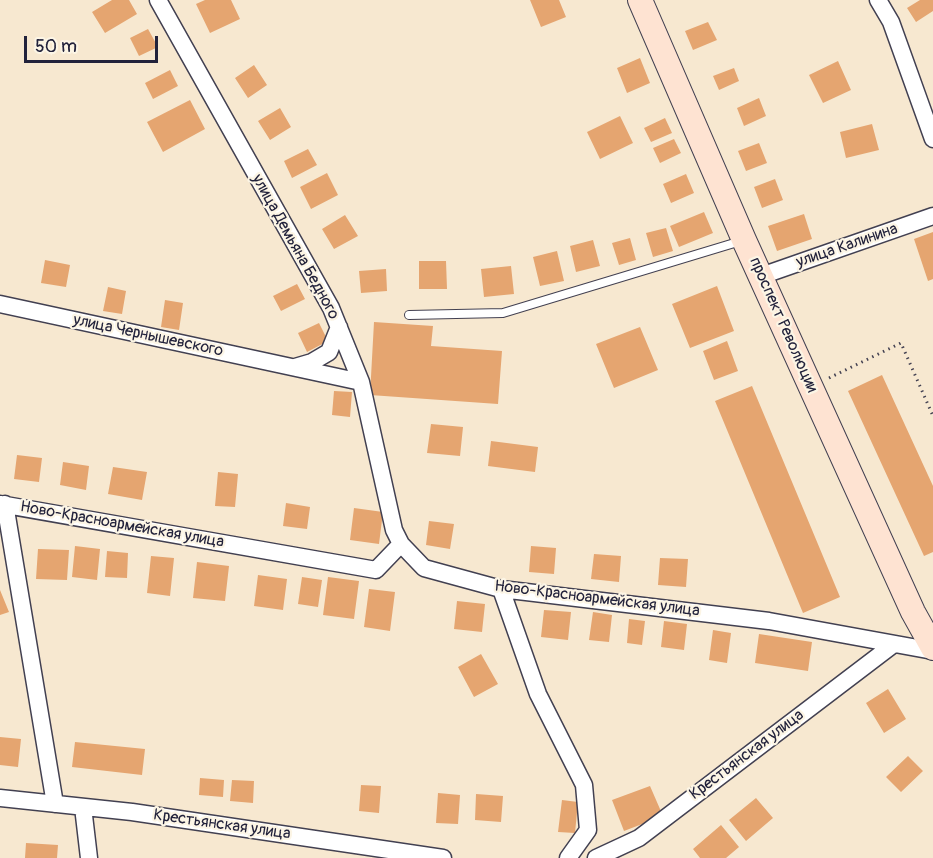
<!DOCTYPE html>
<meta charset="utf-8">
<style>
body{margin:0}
#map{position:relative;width:933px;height:858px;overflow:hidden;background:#f7e8d0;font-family:Pangolin,sans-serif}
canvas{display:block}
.scale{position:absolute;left:24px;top:36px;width:134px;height:27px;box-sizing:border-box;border:3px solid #22223b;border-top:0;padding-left:8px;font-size:18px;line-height:21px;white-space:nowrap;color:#22223b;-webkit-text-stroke:4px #fcf5e5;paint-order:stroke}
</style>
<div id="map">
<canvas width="933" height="858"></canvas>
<div class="scale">50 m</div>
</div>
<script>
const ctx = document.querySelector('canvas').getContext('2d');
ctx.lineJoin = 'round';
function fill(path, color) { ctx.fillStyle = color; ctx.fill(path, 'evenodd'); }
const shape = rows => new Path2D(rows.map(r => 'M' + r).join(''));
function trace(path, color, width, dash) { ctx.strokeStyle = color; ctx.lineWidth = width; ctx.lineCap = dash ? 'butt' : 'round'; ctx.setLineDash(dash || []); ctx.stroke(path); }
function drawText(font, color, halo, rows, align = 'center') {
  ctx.font = font + ' Pangolin,sans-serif'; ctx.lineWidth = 4.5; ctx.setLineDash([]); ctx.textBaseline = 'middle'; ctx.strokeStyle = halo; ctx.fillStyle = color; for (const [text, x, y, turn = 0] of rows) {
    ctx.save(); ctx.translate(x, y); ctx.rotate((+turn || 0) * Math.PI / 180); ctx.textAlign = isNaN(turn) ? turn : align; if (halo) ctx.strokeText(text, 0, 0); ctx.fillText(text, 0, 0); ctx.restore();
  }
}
const building = shape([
 [112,0,129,0,137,14,105,33,92,12],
 [205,0,231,0,240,19,210,33,196,4],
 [530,0,559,0,566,17,541,27],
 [920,0,933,0,933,11,916,22,907,8],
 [708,22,717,40,693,50,685,31],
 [148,29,158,47,139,56,130,38],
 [640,58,650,83,627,93,617,68],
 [838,61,851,90,823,103,809,75],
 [254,65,267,85,248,98,235,78],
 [734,68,739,81,719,90,713,76],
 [170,70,178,86,153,99,145,83],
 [759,98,766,116,744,126,737,108],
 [190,100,205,129,163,152,147,122],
 [280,108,291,127,270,140,258,121],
 [620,116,633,143,600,159,587,132],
 [665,118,672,133,651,142,644,128],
 [872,124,879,150,846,158,840,132],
 [674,139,681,153,660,163,653,148],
 [759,143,767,163,746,171,738,151],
 [308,149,317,165,292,178,284,161],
 [327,173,338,195,311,209,300,187],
 [686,174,694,193,671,203,663,184],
 [775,179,783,200,762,208,754,187],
 [704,212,713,233,679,247,670,226],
 [804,214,812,239,777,251,768,226],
 [345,215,358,236,334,249,322,229],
 [666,228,673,251,653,257,646,233],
 [933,232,933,279,928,281,914,239],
 [630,238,636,260,619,265,612,243],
 [593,240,600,266,576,272,570,246],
 [557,251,564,281,540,286,533,257],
 [45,260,70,265,66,287,41,283],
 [419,261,446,261,447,289,419,289],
 [511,266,514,294,484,297,481,269],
 [386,269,387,291,361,293,359,271],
 [297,284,305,299,281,311,273,296],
 [717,286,734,331,690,348,672,304],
 [108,287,126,291,122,314,103,311],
 [165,300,183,303,179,330,161,327],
 [374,322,433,326,431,346,502,351,498,404,370,395],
 [319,323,328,341,307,352,298,333],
 [640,327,658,370,614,388,596,344],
 [727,341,738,371,714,380,703,351],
 [882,375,933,486,933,552,924,556,848,391],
 [752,386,840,597,803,613,715,401],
 [334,391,352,392,350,417,332,415],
 [431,424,463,427,460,456,427,453],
 [491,441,538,447,535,472,488,466],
 [17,455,42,458,39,482,14,479],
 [63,462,89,466,86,490,60,485],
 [113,467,147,472,142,500,108,494],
 [218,472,238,474,235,507,215,506],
 [286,503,310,507,307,529,283,526],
 [354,508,383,512,379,544,350,540],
 [429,521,454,524,450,549,426,545],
 [75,546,100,549,97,580,72,577],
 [531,546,556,548,554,574,529,572],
 [38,549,69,550,67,580,36,579],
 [107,551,128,553,127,578,105,577],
 [594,554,621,556,619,582,591,579],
 [151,556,174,558,170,596,147,593],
 [660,558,688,559,686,587,658,585],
 [197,562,229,566,225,601,193,598],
 [258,575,287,579,283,610,254,606],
 [302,577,322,580,318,607,298,604],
 [328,577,359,581,354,619,323,615],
 [369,589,395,592,390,631,364,627],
 [0,590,9,612,0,615],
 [457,601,485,604,482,632,454,629],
 [544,610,571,612,568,640,541,637],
 [593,612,612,615,609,642,589,640],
 [629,619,645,621,642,645,627,643],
 [664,621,687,624,684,650,661,647],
 [713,630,731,633,727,663,709,660],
 [759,634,812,642,808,671,755,663],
 [481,654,498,684,474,697,458,667],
 [888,689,906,719,884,733,866,703],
 [0,737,21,739,18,767,0,765],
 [75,742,145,749,142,775,72,767],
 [908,756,923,771,901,792,886,777],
 [200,778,224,780,223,797,199,795],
 [232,780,254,781,253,803,230,801],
 [361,785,381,786,379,813,359,811],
 [650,786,663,816,624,831,612,800],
 [438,793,460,795,458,824,436,823],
 [476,794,503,796,501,822,475,820],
 [756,798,773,818,746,841,729,820],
 [562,800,578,802,575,833,558,832],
 [721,825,739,847,726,858,700,858,693,849],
 [26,843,58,845,57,858,25,858]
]);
const path = shape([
 [829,378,901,343,933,416]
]);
const lane = shape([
 [409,315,503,313,741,241]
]);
const street = shape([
 [158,0,331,308,361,382,394,530,401,544],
 [878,0,891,22,933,139],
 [761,276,933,216],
 [0,304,361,382],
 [295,367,312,362,329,352,339,327],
 [0,504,376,570,401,544,424,568,501,589,769,621,933,651],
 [5,504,55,804],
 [501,589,538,694,584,785,588,830,568,858],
 [0,798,132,812,443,858],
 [83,807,89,858],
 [596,858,639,838,894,644]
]);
const secondary = shape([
 [640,0,744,240,913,612,933,648]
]);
const streetNames = [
 ["улица Калинина",847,246,-19],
 ["улица Демьяна Бедного",295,247,61],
 ["проспект Революции",783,325,66],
 ["улица Чернышевского",148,336,12],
 ["Ново-Красноармейская улица",122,525,10],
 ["Ново-Красноармейская улица",597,599,7],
 ["Крестьянская улица",747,755,-37],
 ["Крестьянская улица",222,825,8]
];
fill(building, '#e5a570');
trace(lane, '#424051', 10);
trace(street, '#424051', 19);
trace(secondary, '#424051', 26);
trace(path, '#424051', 3, [1.5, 4.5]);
trace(lane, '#fff', 8);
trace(street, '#fff', 16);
trace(secondary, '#fee3d2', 24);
drawText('16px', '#22223b', '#fcf5e5', streetNames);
</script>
